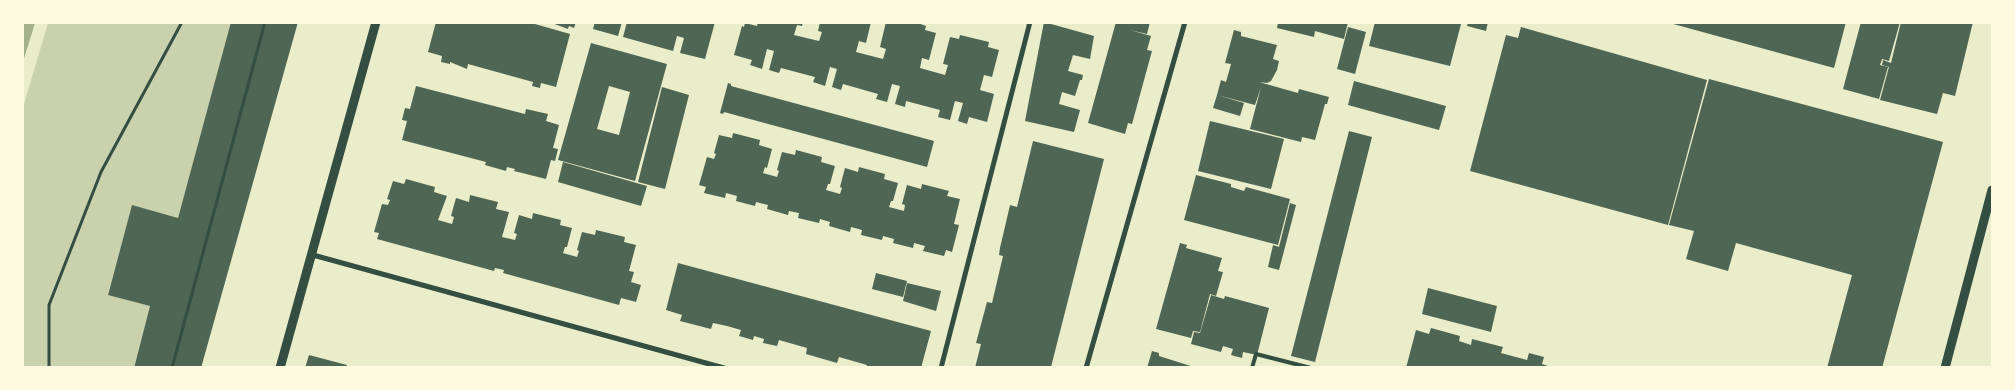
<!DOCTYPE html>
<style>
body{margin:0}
#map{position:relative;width:2015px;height:390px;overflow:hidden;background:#e9edc9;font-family:Figtree,sans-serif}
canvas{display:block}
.frame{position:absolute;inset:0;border:24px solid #fefae0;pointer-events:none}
</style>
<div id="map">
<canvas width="2015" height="390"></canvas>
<div class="frame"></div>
</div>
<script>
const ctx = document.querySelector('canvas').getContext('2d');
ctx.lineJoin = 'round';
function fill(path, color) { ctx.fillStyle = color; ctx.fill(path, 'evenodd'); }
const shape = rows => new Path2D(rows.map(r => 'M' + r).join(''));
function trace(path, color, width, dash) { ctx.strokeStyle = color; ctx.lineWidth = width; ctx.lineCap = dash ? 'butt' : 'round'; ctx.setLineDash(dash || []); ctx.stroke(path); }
const green = shape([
 [48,23,231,23,178,218,132,206,108,294,150,306,134,367,23,367,22,111]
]);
const water = shape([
 [23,22,35,23,23,62,22,23]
]);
const building = shape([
 [231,22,298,22,201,368,134,368,150,306,108,295,132,205,178,218],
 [436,22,528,22,570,34,556,87,541,83,540,88,532,86,533,82,468,64,467,69,450,62,450,64,441,62,442,56,428,52],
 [549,22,576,22,574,28,569,26,568,29],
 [595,22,622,22,618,36,593,29],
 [627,22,715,22,705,59,680,53,684,38,677,36,673,51,623,37],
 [758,22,803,22,802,26,797,25,794,35,819,41,822,32,818,31,820,22,871,22,866,43,859,41,856,52,883,59,886,49,880,47,886,22,915,22,926,26,925,30,936,33,929,60,922,58,920,68,945,75,948,65,943,64,950,37,959,39,960,35,989,42,988,47,999,50,992,77,984,75,980,90,994,94,987,122,969,117,967,124,958,121,963,103,955,101,950,120,938,117,940,110,906,101,905,107,895,104,900,86,892,84,887,102,876,99,878,94,843,84,841,90,832,87,837,69,830,67,825,86,813,82,815,77,781,68,779,73,769,70,774,51,767,49,762,69,750,65,752,60,734,55,742,26,744,27,745,23,757,26],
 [1044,22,1094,36,1090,59,1073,55,1068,71,1083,75,1082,80,1080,80,1075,96,1062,92,1059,104,1080,110,1074,132,1025,121],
 [1116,22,1150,22,1147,34,1130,30,1151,36,1147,50,1152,51,1132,124,1128,123,1125,134,1088,123],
 [1278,22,1348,22,1344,39,1315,31,1314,37,1277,28],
 [1375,22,1461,24,1450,66,1369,46],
 [1468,22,1488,22,1486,31,1467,26],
 [1666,22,1846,22,1834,68],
 [1861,22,1900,22,1889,61,1882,59,1880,65,1888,67,1879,99,1843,89],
 [1901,22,1973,22,1955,96,1943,93,1937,114,1880,100,1889,67,1882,65,1883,60,1891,63],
 [1348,27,1366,32,1355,74,1337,69],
 [1521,27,1707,80,1668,225,1470,171,1506,35,1518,38],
 [1234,30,1241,32,1241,36,1277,45,1273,59,1279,61,1277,70,1271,81,1267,83,1259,82,1298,93,1299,89,1329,97,1327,104,1325,104,1315,140,1302,137,1301,142,1250,129,1261,87,1255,105,1217,95,1221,80,1226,82,1231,64,1225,63],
 [591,43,667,64,635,181,558,160],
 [609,86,630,92,619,135,597,129],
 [1709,79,1943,142,1882,368,1827,368,1852,275,1736,243,1728,271,1686,259,1694,231,1669,225],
 [1354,81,1446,106,1439,130,1348,105],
 [728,83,731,84,731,86,934,141,927,167,724,112,723,114,720,113],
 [416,86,525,114,526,109,548,114,546,121,559,125,553,148,558,149,555,161,551,160,546,179,514,171,515,169,507,167,506,171,485,165,486,162,402,140,407,121,402,120,405,108,410,109],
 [662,87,689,95,665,189,638,182],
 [1217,95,1244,103,1240,116,1213,108],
 [1210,121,1284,139,1271,189,1198,171],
 [1349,131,1372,137,1315,362,1291,356],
 [733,133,760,140,759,145,772,149,767,168,765,167,763,173,777,177,779,171,777,170,782,152,795,155,796,150,822,157,821,162,835,166,830,184,828,184,826,190,840,194,842,188,840,187,845,168,858,172,859,167,885,174,884,179,898,183,893,201,891,201,889,207,904,211,905,205,902,204,907,185,921,189,922,184,949,191,947,196,960,199,954,224,959,225,952,252,946,250,944,256,923,251,925,246,914,243,913,248,893,243,894,239,883,236,882,240,861,235,862,230,851,227,850,232,829,226,830,222,820,219,819,223,798,218,799,213,789,211,788,215,767,209,768,205,756,202,755,206,736,201,737,196,726,193,725,198,704,193,706,187,699,185,707,157,714,159,716,154,714,153,719,135,732,138],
 [1033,141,1104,159,1051,367,975,368,981,344,976,343,987,302,992,303,1003,256,999,255,1000,248,1010,205,1017,207],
 [563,162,647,186,641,206,558,182],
 [1196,175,1231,184,1231,187,1244,191,1246,187,1290,199,1278,245,1184,220],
 [406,179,435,187,434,192,447,196,438,220,452,224,454,217,451,216,456,198,469,202,470,195,498,202,496,209,509,212,502,237,515,240,517,234,514,233,519,215,532,219,533,213,561,220,560,225,572,228,567,247,565,247,563,253,577,257,579,251,577,250,582,232,595,235,596,230,625,237,624,242,636,245,629,271,634,272,631,282,641,285,636,302,621,298,619,305,503,273,504,270,495,268,494,271,377,239,379,233,374,232,382,204,388,205,390,200,387,199,393,181,404,184],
 [1290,203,1296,205,1279,270,1268,267,1273,245,1279,247],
 [1180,243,1187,245,1186,248,1222,258,1218,271,1223,272,1216,296,1210,294,1200,332,1193,331,1191,338,1156,329],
 [678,263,931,331,921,368,866,368,867,365,839,357,837,363,806,354,807,348,779,340,777,346,763,343,764,339,754,336,753,340,739,336,741,330,727,326,713,323,711,329,680,321,682,315,666,310],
 [876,273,907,281,903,297,872,289],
 [907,283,941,291,936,311,903,301],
 [1428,288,1497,306,1491,332,1422,314],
 [1211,295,1224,299,1225,296,1269,308,1257,355,1243,352,1242,358,1231,355,1233,349,1223,346,1221,352,1191,344,1194,332,1200,333],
 [1431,328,1460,336,1459,341,1471,345,1472,339,1503,347,1501,353,1527,360,1529,353,1544,357,1542,364,1554,368,1406,368,1416,330,1429,334],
 [1152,351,1159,353,1159,356,1197,368,1147,368],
 [309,355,347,365,346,368,305,368]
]);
const path = shape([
 [49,368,49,305,101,172,182,22],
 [172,368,265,22]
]);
const service = shape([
 [1252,368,1256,354,1311,368]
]);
const minor = shape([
 [313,255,724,368],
 [941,368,1030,22],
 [1086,368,1185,22]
]);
const tertiary = shape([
 [280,368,376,22],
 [1945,368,1992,190]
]);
fill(green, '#cad2ad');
fill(water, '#a3b18a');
fill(building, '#4f6655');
trace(path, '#344e41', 3);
trace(service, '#344e41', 4);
trace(minor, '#344e41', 5);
trace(tertiary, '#344e41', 9);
</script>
